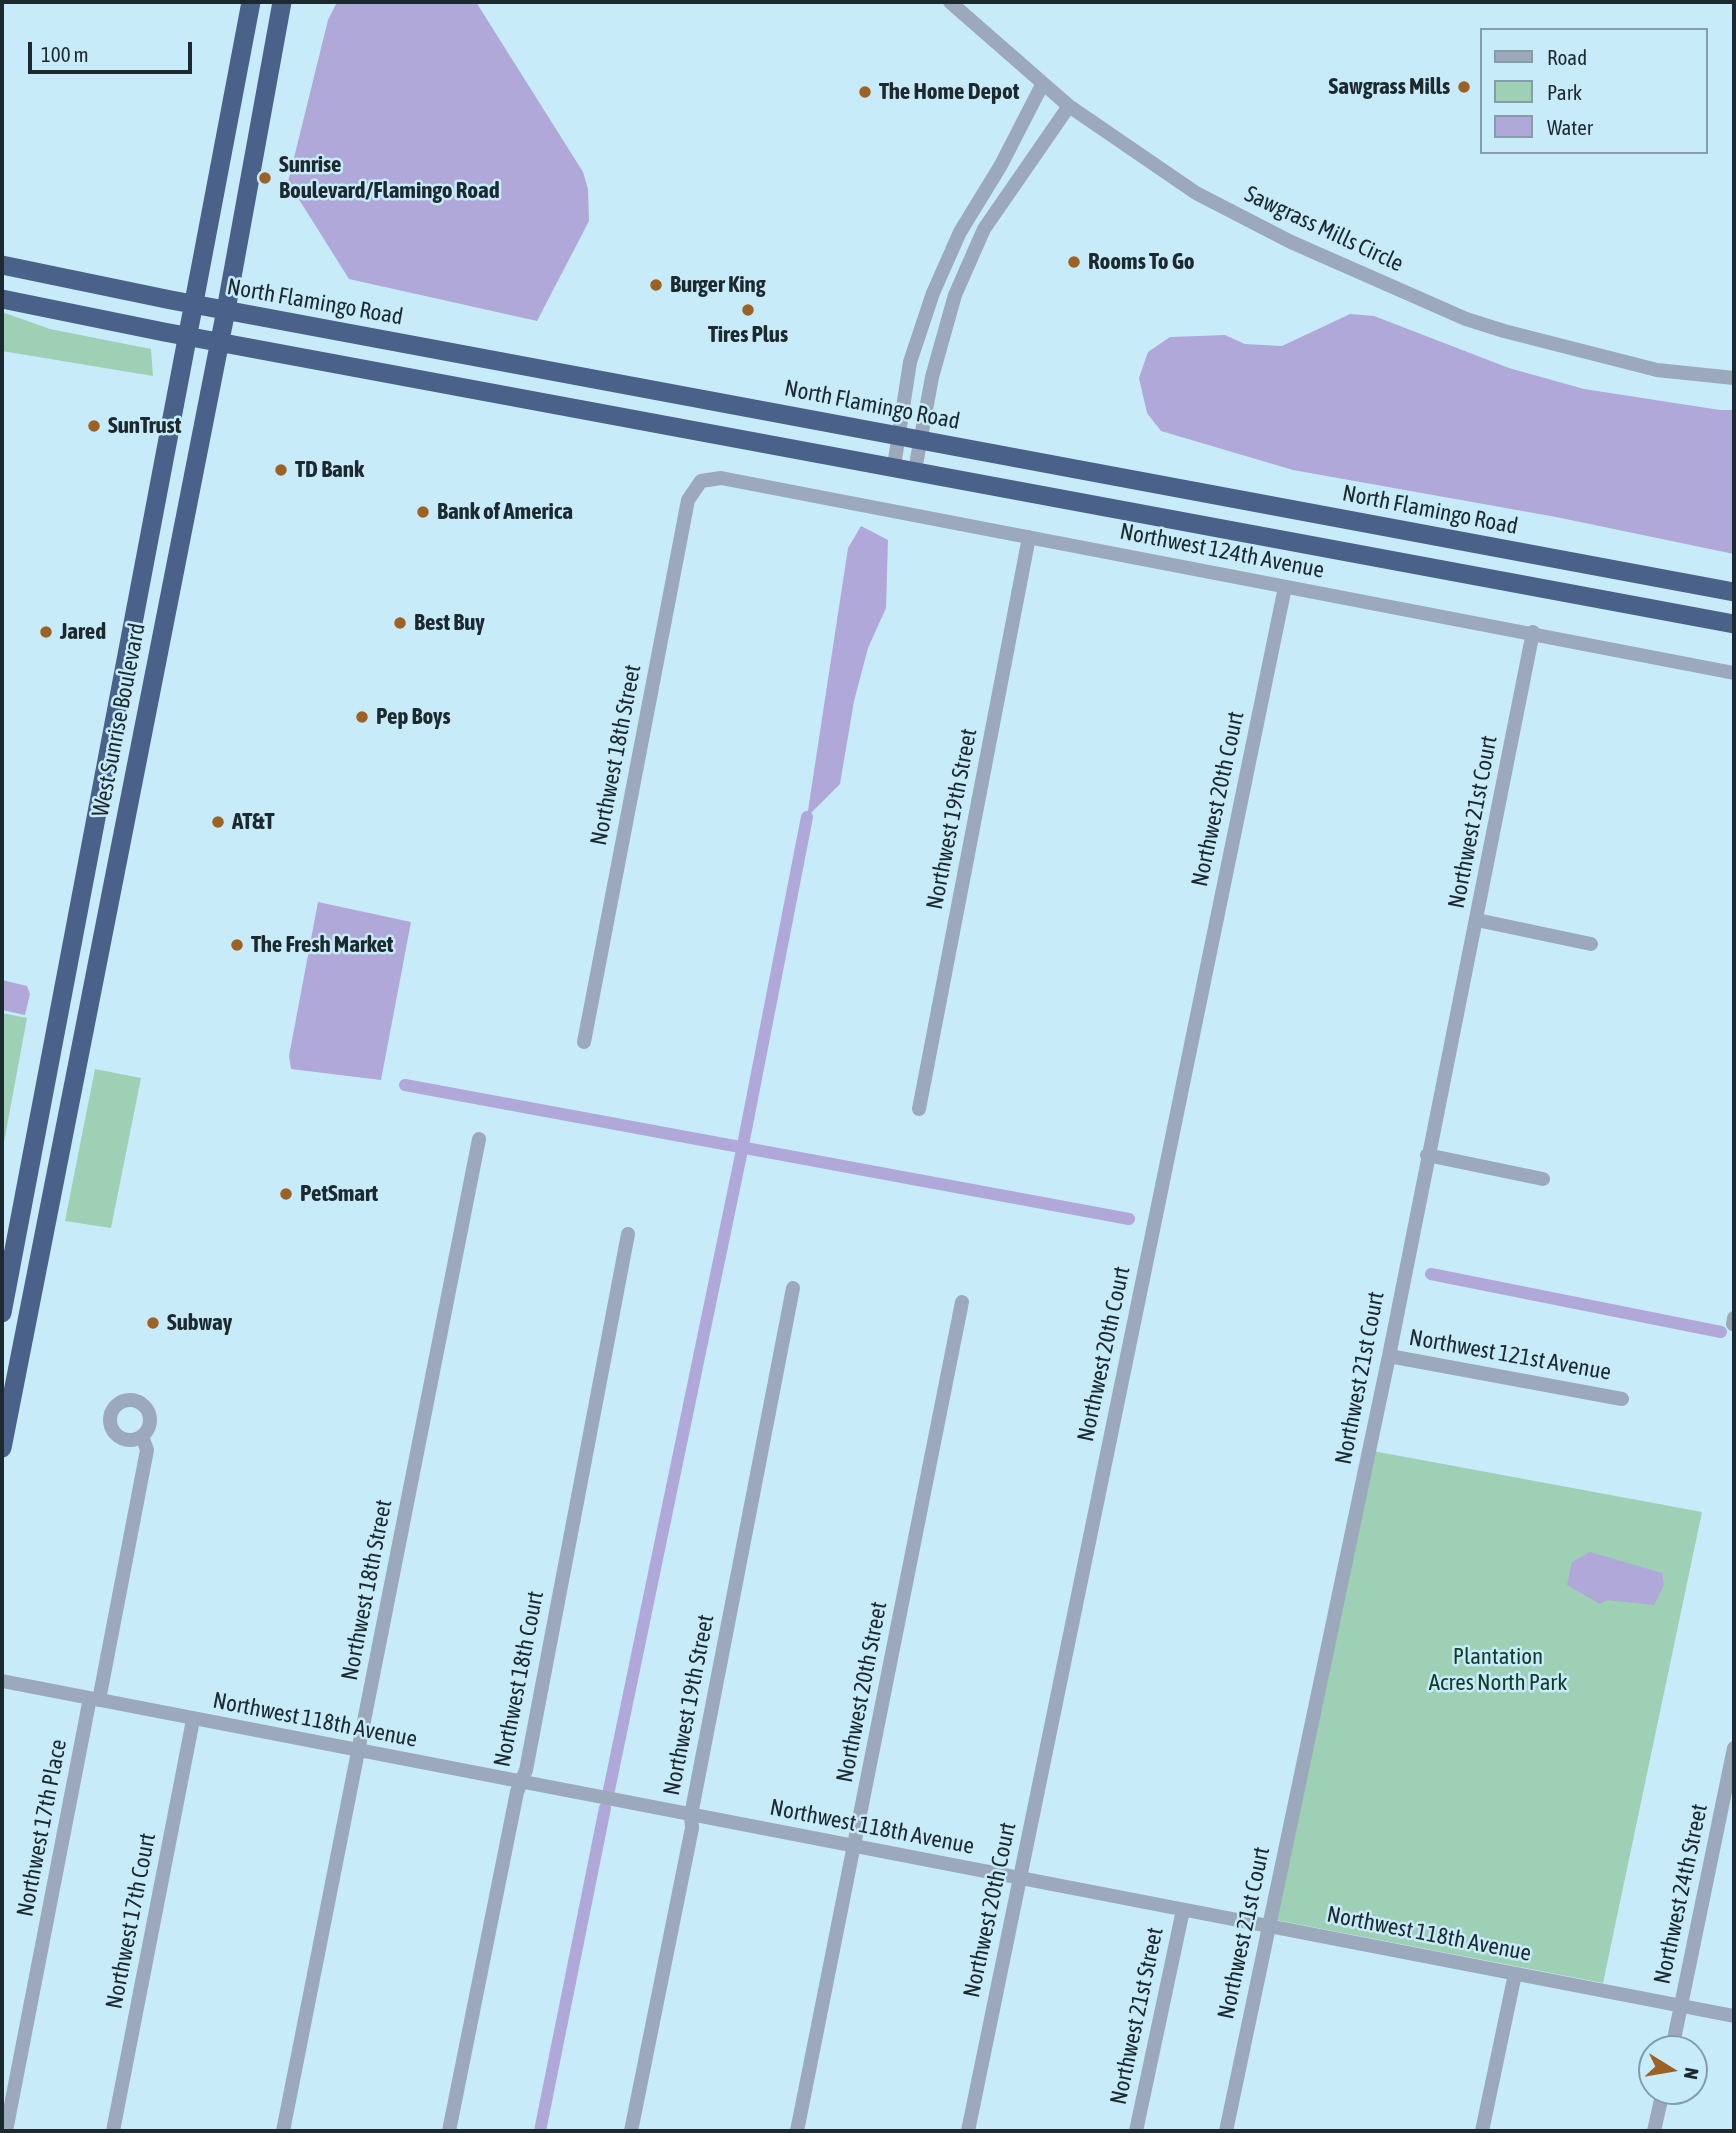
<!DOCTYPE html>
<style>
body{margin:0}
#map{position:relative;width:1736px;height:2133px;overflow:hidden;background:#c8ebfa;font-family:"Asap Condensed",sans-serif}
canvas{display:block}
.frame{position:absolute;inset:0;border:4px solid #1c292f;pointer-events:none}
.legend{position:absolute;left:1480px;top:28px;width:228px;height:126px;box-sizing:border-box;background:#c8ebfa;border:2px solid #839da9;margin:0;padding:9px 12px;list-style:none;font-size:21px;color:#1c292f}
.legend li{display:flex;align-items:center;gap:14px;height:35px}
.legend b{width:35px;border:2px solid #839da9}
.north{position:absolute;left:1638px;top:2035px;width:70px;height:70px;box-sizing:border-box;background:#c8ebfa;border:2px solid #839da9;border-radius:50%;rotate:101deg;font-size:19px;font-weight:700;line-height:28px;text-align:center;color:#1c292f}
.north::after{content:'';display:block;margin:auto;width:24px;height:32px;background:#9e6124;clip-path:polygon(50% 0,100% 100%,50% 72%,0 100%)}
.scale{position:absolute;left:28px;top:42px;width:164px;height:32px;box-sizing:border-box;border:4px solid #1c292f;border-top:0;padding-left:9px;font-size:21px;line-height:24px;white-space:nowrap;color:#1c292f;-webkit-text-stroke:5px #c8ebfa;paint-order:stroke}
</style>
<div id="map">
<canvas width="1736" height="2133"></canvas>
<div class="frame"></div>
<ul class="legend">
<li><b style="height:9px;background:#9ca8bb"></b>Road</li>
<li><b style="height:19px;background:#9dd0b4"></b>Park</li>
<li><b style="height:19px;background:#b0a8d8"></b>Water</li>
</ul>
<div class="north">N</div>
<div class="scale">100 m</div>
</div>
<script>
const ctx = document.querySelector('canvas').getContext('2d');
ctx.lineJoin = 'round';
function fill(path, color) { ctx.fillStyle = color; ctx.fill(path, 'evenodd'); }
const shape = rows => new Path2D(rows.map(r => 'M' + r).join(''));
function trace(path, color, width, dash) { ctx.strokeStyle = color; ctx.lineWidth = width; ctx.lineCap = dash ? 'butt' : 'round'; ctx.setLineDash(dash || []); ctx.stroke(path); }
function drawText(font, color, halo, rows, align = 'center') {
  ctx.font = font + ' "Asap Condensed",sans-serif'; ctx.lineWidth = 5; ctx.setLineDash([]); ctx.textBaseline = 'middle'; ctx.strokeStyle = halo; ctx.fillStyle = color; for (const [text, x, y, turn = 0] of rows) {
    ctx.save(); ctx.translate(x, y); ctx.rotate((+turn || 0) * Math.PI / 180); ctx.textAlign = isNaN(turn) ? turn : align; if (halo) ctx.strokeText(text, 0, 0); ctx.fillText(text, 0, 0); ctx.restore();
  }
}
const green = shape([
 [2,312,50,329,151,349,153,376,2,351],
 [2,1013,27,1018,2,1153],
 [95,1069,141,1078,111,1228,65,1221],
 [1373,1451,1702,1512,1603,1983,1276,1920]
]);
const water = shape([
 [337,2,476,2,583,172,588,189,589,221,537,321,349,279,288,182,328,20],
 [1350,314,1374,316,1509,368,1584,389,1720,410,1734,410,1734,554,1556,517,1293,470,1161,431,1147,413,1139,378,1148,352,1170,337,1225,335,1245,344,1282,346],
 [861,526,888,540,886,608,868,648,854,701,840,784,807,817,848,548],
 [318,902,411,922,381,1080,291,1069,289,1056],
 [2,980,27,986,30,994,25,1015,2,1010],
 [1590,1552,1662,1573,1664,1585,1654,1605,1607,1600,1600,1604,1567,1585,1572,1562]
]);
const canal = shape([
 [405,1085,1129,1219],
 [1431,1274,1721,1332],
 [609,1790,742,1150,807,817],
 [540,2131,605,1808]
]);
const minor = shape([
 [950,2,1069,106,1196,193,1291,242,1466,319,1504,331,1657,370,1734,378],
 [894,466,910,362,933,293,960,232,1001,165,1042,85],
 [915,470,932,377,955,295,984,229,1069,106],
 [1477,920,1591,944],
 [584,1042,688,500,701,481,721,478,1734,673],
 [919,1109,1029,537],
 [1427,1155,1543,1179],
 [1733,1324,1734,1318],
 [1389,1356,1622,1399],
 '110 1420a20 20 0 1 1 40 0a20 20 0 1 1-40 0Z',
 [2,1681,1734,2016],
 [99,1700,147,1450,142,1436],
 [1672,2049,1734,1748],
 [6,2131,90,1698],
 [113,2131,193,1720],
 [283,2131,479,1139],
 [449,2131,517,1792,526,1770,628,1234],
 [631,2131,692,1828,691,1815,793,1288],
 [797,2131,962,1302],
 [968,2131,1285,587],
 [1136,2131,1183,1910],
 [1226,2131,1389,1356,1533,632],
 [1482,2131,1515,1974],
 [1654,2131,1663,2091]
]);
const highway = shape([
 [2,265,171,300,1734,592],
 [2,299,164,332,1734,624],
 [2,1313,251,2],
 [2,1448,226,310,282,2]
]);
const markers = [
 [1464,87,7,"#9e6124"],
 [865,92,7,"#9e6124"],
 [265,178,7,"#9e6124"],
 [1074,262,7,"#9e6124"],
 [656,285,7,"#9e6124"],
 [748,310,7,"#9e6124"],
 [94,426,7,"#9e6124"],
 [281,470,7,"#9e6124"],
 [423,512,7,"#9e6124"],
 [400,623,7,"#9e6124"],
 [46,632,7,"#9e6124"],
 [362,717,7,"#9e6124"],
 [218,822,7,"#9e6124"],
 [237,945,7,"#9e6124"],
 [286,1194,7,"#9e6124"],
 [153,1323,7,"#9e6124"]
];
const poiNames = [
 ["Sawgrass Mills",1450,87,"right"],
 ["The Home Depot",879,92],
 ["Sunrise",279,165],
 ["Boulevard/Flamingo Road",279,191],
 ["Rooms To Go",1088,262],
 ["Burger King",670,285],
 ["Tires Plus",748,335,"center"],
 ["SunTrust",108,426],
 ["TD Bank",295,470],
 ["Bank of America",437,512],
 ["Best Buy",414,623],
 ["Jared",60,632],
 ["Pep Boys",376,717],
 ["AT&T",232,822],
 ["The Fresh Market",251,945],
 ["PetSmart",300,1194],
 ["Subway",167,1323]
];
const streetNames = [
 ["Sawgrass Mills Circle",1324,229,25],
 ["North Flamingo Road",315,302,10],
 ["North Flamingo Road",872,405,11],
 ["North Flamingo Road",1430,510,11],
 ["Northwest 124th Avenue",1222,551,11],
 ["West Sunrise Boulevard",119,720,-79],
 ["Northwest 18th Street",616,755,-79],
 ["Northwest 20th Court",1218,799,-78],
 ["Northwest 19th Street",952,819,-79],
 ["Northwest 21st Court",1473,822,-79],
 ["Northwest 20th Court",1104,1354,-78],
 ["Northwest 121st Avenue",1510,1355,10],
 ["Northwest 21st Court",1360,1378,-79],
 ["Northwest 18th Street",367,1590,-79],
 ["Northwest 18th Court",519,1679,-79],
 ["Northwest 20th Street",862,1692,-79],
 ["Northwest 19th Street",689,1705,-79],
 ["Northwest 118th Avenue",315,1720,11],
 ["Northwest 118th Avenue",872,1827,11],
 ["Northwest 17th Place",42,1828,-79],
 ["Northwest 24th Street",1681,1894,-78],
 ["Northwest 20th Court",990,1910,-78],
 ["Northwest 17th Court",131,1921,-79],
 ["Northwest 21st Court",1244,1933,-78],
 ["Northwest 118th Avenue",1429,1934,11],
 ["Northwest 21st Street",1137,2016,-78]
];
const parkNames = [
 ["Plantation",1498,1657],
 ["Acres North Park",1498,1683]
];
fill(green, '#9dd0b4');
fill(water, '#b0a8d8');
trace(canal, '#b0a8d8', 12);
trace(minor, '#9ca8bb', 14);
trace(highway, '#4a6289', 19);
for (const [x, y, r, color] of markers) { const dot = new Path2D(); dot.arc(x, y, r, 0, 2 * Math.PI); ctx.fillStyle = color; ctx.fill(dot); trace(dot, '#c8ebfa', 2.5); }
drawText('bold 23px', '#1c292f', '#c8ebfa', poiNames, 'left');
drawText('23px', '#1c292f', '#c8ebfa', streetNames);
drawText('23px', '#113c29', '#c8ebfa', parkNames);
</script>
